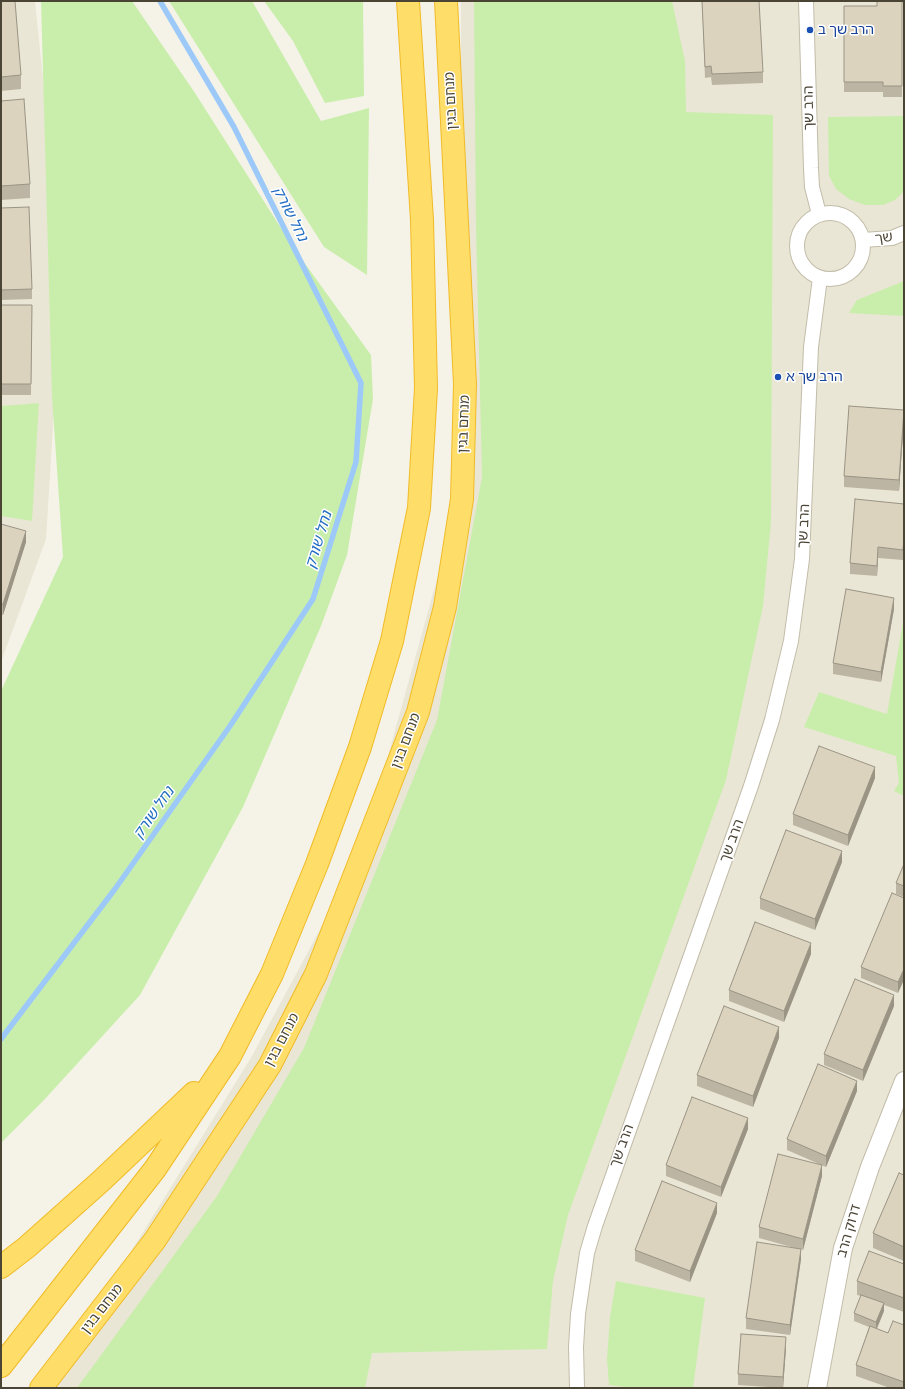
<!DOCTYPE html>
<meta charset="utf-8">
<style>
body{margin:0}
#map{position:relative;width:905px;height:1389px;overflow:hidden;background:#f5f3e7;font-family:Karla,sans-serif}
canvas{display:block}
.frame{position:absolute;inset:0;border:2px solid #4a4435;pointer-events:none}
</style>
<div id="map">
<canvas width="905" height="1389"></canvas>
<div class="frame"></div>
</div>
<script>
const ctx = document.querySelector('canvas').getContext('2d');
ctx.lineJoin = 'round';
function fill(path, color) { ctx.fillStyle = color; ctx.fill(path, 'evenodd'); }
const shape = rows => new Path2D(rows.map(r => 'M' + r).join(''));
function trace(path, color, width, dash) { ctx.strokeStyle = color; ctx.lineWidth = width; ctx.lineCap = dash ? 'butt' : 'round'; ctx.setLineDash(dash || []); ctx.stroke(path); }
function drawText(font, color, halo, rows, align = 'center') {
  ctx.font = font + ' Karla,"Noto Sans Hebrew",sans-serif'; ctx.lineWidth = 3; ctx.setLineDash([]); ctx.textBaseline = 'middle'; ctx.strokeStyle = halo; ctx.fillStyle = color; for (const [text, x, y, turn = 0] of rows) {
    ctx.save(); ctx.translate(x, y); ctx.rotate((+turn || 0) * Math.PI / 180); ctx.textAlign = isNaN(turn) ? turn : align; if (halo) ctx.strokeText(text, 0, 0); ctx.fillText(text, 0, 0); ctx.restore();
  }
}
const residential = shape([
 [1,1,35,1,51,157,56,378,46,539,1,662],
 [461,1,904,1,904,1388,37,1388,119,1271,252,1056,361,853,460,496]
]);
const green = shape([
 [41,1,132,1,195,93,293,247,371,355,373,399,347,555,321,626,243,807,140,995,44,1100,1,1143,1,691,63,557,52,397],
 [169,1,252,1,321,121,369,108,367,275,324,247],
 [264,1,363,1,364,96,325,103,293,41],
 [474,1,672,1,685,61,686,112,773,115,771,522,763,606,726,780,568,1215,553,1281,547,1349,372,1353,365,1388,77,1388,217,1196,304,1048,437,720,482,477,476,229],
 [904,116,904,191,895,200,883,205,865,205,849,199,836,189,829,176,828,117],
 [904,281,904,316,849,313,857,300],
 [39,403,32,521,1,516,1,406],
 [904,617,904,796,894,791,899,783,896,756,804,727,819,692,887,714],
 [616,1281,705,1298,693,1388,633,1388,609,1385,607,1359,610,1317]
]);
const stream = shape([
 [1,1039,115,889,230,726,313,599,356,462,361,383,234,127,160,1]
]);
const minor = shape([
 [806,1,811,168,812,187,819,214],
 '797 246a33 33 0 1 1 66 0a33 33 0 1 1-66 0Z',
 [863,240,892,238,904,233],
 [577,1388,576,1347,578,1314,587,1253,595,1226,751,786,772,720,791,641,802,559,811,347,820,278]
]);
const tertiary = shape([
 [817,1388,843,1248,870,1167,904,1081]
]);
const motorway = shape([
 [1,1267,27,1247,101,1181,194,1093],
 [1,1366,155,1169,230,1056,272,974,317,864,360,747,392,641,419,508,426,388,422,220,408,1],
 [41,1388,155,1240,270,1065,316,974,418,712,445,607,462,499,465,384,446,1]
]);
const wall = shape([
 [1,1,21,75,21,89,1,91],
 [702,1,763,72,763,83,712,85,711,77,705,78],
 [902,1,902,97,883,97,883,92,844,92,844,6,877,6],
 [1,101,30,184,30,198,1,200],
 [1,208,32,289,32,299,1,300],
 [1,305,32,305,31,395,1,395],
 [904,420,899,491,844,487,844,476],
 [904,504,904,550,903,560,878,558,877,576,850,574,850,563],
 [1,524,26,542,3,615,1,615],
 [894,609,881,682,833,674,833,663],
 [875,778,848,846,793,825,793,814],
 [842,862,815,930,760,909,760,898],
 [904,864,904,897,896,894,896,883],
 [904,898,898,993,861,978,861,967],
 [811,954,784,1022,729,1001,729,990],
 [894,1006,863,1081,824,1065,824,1054],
 [779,1038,753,1107,697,1086,697,1075],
 [857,1091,826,1167,787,1150,787,1139],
 [748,1129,721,1197,666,1176,666,1165],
 [904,1153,904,1169,903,1169,903,1155],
 [904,1175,904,1261,873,1248,873,1233],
 [822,1176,803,1250,801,1249,801,1259,790,1335,746,1329,746,1318,795,1248,759,1238,759,1227],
 [717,1213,690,1282,635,1261,635,1250],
 [904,1264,904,1312,884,1305,884,1311,877,1329,888,1333,904,1325,904,1388,890,1388,856,1376,856,1365,869,1327,854,1321,854,1313,861,1296,857,1295,857,1281],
 [786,1348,783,1388,738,1385,738,1374]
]);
const shadedWall = shape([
 [904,410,904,420,899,491,899,480],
 [26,531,26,542,3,615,3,604],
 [904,539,904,550,903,560,903,550],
 [878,547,878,558,877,576,877,566],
 [894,598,894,609,881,682,881,672],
 [875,767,875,778,848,846,848,835],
 [842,851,842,862,815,930,815,919],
 [811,943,811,954,784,1022,784,1011],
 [904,969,904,980,898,993,898,982],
 [894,995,894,1006,863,1081,863,1070],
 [779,1027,779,1038,753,1107,753,1096],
 [857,1081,857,1091,826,1167,826,1156],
 [748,1118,748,1129,721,1197,721,1187],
 [822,1165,822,1176,803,1250,803,1239],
 [717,1203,717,1213,690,1282,690,1271],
 [801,1249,801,1259,790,1335,790,1325],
 [884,1303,884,1311,876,1330,876,1322],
 [786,1337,786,1348,783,1388,783,1377]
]);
const building = shape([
 [1,1,15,1,21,75,1,77,1,1],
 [702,1,759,1,763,72,712,74,711,66,705,67,702,1],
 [877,1,902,1,902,86,883,86,883,82,844,82,844,6,877,6,877,1],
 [24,99,30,184,1,186,1,101,24,99],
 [29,207,32,289,1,290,1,208,29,207],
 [1,305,32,305,31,384,1,384,1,305],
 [849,406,904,410,899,480,844,476,849,406],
 [855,499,904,504,904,539,903,550,878,547,877,566,850,563,855,499],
 [1,524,26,531,3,604,1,604,1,524],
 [846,589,894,598,881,672,833,663,846,589],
 [819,746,875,767,848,835,793,814,819,746],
 [786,830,842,851,815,919,760,898,786,830],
 [904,864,904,886,896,883,904,864],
 [892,893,904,898,904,969,898,982,861,967,892,893],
 [755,922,811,943,784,1011,729,990,755,922],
 [855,979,894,995,863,1070,824,1054,855,979],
 [724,1006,779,1027,753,1096,697,1075,724,1006],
 [818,1064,857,1081,826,1156,787,1139,818,1064],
 [692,1097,748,1118,721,1187,666,1165,692,1097],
 [778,1154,822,1165,803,1239,759,1227,778,1154],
 [899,1173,904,1175,904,1247,873,1233,899,1173],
 [662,1181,717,1203,690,1271,635,1250,662,1181],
 [757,1242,801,1249,790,1325,746,1318,757,1242],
 [869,1251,904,1264,904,1298,857,1281,869,1251],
 [861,1295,884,1303,876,1322,854,1313,861,1295],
 [893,1321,904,1325,904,1382,856,1365,870,1326,888,1333,893,1321],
 [741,1334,786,1337,783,1377,738,1374,741,1334]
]);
const markers = [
 [810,30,4,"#1a4fb4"],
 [778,377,4,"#1a4fb4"]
];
const transitNames = [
 ["הרב שך ב",818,30],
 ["הרב שך א",786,377]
];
const streetNames = [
 ["מנחם בגין",451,101,-93],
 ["הרב שך",809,108,-91],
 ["שך",884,238,-9],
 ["מנחם בגין",464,424,-88],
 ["הרב שך",804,526,-87],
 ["מנחם בגין",406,741,-69],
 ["הרב שך",732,841,-70],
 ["מנחם בגין",282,1040,-62],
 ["הרב שך",622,1146,-70],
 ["דרוק הרב",849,1231,-74],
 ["מנחם בגין",102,1309,-52]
];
const waterNames = [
 ["נחל שורק",290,214,63],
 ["נחל שורק",319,540,-73],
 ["נחל שורק",154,813,-55]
];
fill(residential, '#eae6d5');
fill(green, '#c9eeac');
trace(stream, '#9dc9f9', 5.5);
trace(minor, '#c2bca9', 16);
trace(tertiary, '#c2bca9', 20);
trace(motorway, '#f0bb27', 24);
trace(minor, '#fff', 14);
trace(tertiary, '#fff', 18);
trace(motorway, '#ffdd69', 22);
fill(wall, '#bdb5a3');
fill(shadedWall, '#9a9485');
fill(building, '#dcd3be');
trace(building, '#9a9485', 1);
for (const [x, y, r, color] of markers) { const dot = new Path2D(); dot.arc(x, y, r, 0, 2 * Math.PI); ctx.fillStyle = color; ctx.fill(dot); trace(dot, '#fff', 1.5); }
drawText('14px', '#164399', '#fff', transitNames, 'left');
drawText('14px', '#4a4435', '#fff', streetNames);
drawText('italic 15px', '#216dc3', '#fff', waterNames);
</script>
